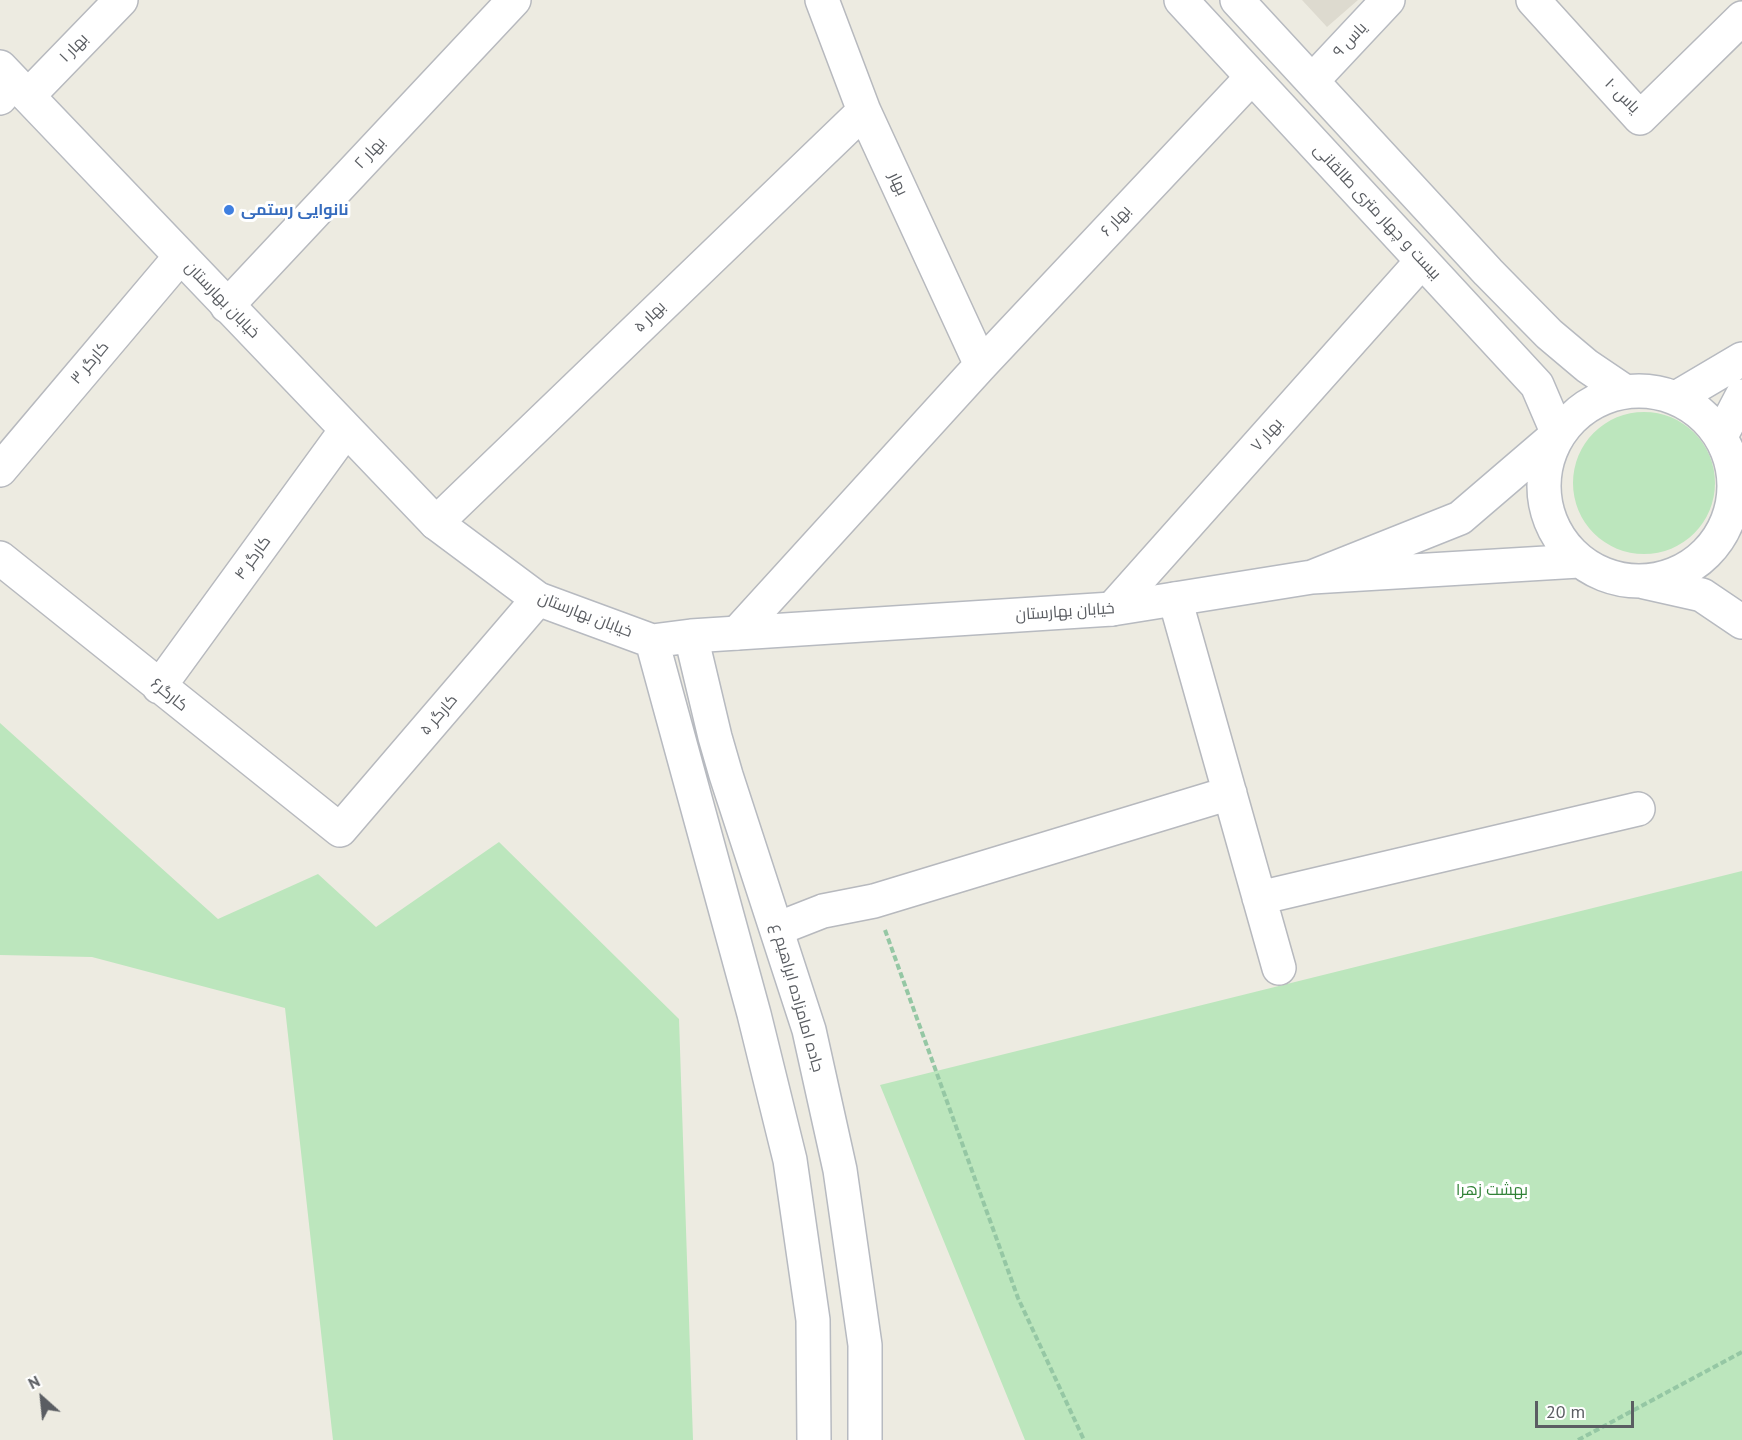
<!DOCTYPE html>
<meta charset="utf-8">
<style>
body{margin:0}
#map{position:relative;width:1742px;height:1440px;overflow:hidden;background:#edebe1;font-family:"PT Sans",sans-serif}
canvas{display:block}
.north{position:absolute;left:12px;top:1368px;width:60px;height:60px;-webkit-text-stroke:4px #fff;paint-order:stroke;rotate:333deg;font-size:16px;font-weight:700;line-height:24px;text-align:center;color:#5a5d62}
.north::after{content:'';display:block;margin:auto;width:21px;height:27px;background:#5a5d62;clip-path:polygon(50% 0,100% 100%,50% 72%,0 100%)}
.scale{position:absolute;left:1535px;top:1401px;width:99px;height:27px;box-sizing:border-box;border:3px solid #5a5d62;border-top:0;padding-left:8px;font-size:18px;line-height:21px;white-space:nowrap;color:#5a5d62;-webkit-text-stroke:4px #fff;paint-order:stroke}
</style>
<div id="map">
<canvas width="1742" height="1440"></canvas>
<div class="north">N</div>
<div class="scale">20 m</div>
</div>
<script>
const ctx = document.querySelector('canvas').getContext('2d');
ctx.lineJoin = 'round';
function fill(path, color) { ctx.fillStyle = color; ctx.fill(path, 'evenodd'); }
const shape = rows => new Path2D(rows.map(r => 'M' + r).join(''));
function trace(path, color, width, dash) { ctx.strokeStyle = color; ctx.lineWidth = width; ctx.lineCap = dash ? 'butt' : 'round'; ctx.setLineDash(dash || []); ctx.stroke(path); }
function drawText(font, color, halo, rows, align = 'center') {
  ctx.font = font + ' "PT Sans",Cairo,sans-serif'; ctx.lineWidth = 6; ctx.setLineDash([]); ctx.textBaseline = 'middle'; ctx.strokeStyle = halo; ctx.fillStyle = color; for (const [text, x, y, turn = 0] of rows) {
    ctx.save(); ctx.translate(x, y); ctx.rotate((+turn || 0) * Math.PI / 180); ctx.textAlign = isNaN(turn) ? turn : align; if (halo) ctx.strokeText(text, 0, 0); ctx.fillText(text, 0, 0); ctx.restore();
  }
}
const education = shape([
 [1302,0,1358,0,1327,27]
]);
const green = shape([
 '1573 483a71 71 0 1 1 142 0a71 71 0 1 1-142 0Z',
 [0,723,218,919,318,874,376,927,499,842,679,1019,693,1440,333,1440,285,1008,92,957,0,955],
 [1742,871,1742,1440,1025,1440,880,1085]
]);
const path = shape([
 [885,930,1018,1298,1084,1440],
 [1578,1440,1742,1352]
]);
const street = shape([
 [822,0,864,111,981,365],
 [1533,0,1640,118,1742,18],
 [28,96,121,0],
 [0,98,13,82],
 [227,306,514,0],
 [0,470,180,257],
 [436,523,864,111],
 [0,558,340,830,538,599],
 [1175,599,1279,968],
 [1112,609,1422,261],
 [737,633,981,365,1252,77],
 [159,687,346,430],
 [1259,898,1638,809],
 [777,929,823,911,874,901,1230,793]
]);
const secondary = shape([
 [1181,0,1537,385,1558,434,1460,518,1312,577,1579,561],
 [1237,0,1488,272,1549,334,1587,366,1624,391],
 [0,67,436,523,538,599,652,641,691,636,1112,609,1312,577],
 [1312,81,1388,0],
 '1544 486a95 95 0 1 1 190 0a95 95 0 1 1-190 0Z',
 [1676,398,1742,359],
 [1721,436,1742,396],
 [1644,582,1702,595,1742,622],
 [691,636,715,737,726,775,809,1030,840,1170,865,1345,865,1440],
 [652,641,754,1014,790,1160,813,1320,814,1440]
]);
const markers = [
 [229,210,6,"#3f7fe0"]
];
const streetNames = [
 ["یاس ۹",1350,40,-47],
 ["بهار ۱",74,48,-46],
 ["یاس ۱۰",1622,96,45],
 ["بهار ۲",370,153,-47],
 ["بهار",898,184,65],
 ["بیست و چهار متری طالقانی",1377,212,47],
 ["بهار ۶",1116,221,-47],
 ["خیابان بهارستان",222,300,46],
 ["بهار ۵",650,317,-44],
 ["کارگر ۳",90,363,-50],
 ["بهار ۷",1267,435,-48],
 ["کارگر ۴",253,558,-54],
 ["خیابان بهارستان",1065,612,-4],
 ["خیابان بهارستان",585,615,21],
 ["کارگر۶",169,695,39],
 ["کارگر ۵",439,715,-49],
 ["جاده امامزاده ابراهیم ع",797,998,74]
];
const shopNames = [
 ["نانوایی رستمی",241,210]
];
const parkNames = [
 ["بهشت زهرا",1492,1190]
];
fill(education, '#dddacf');
fill(green, '#bce6bd');
trace(street, '#b7b9be', 36);
trace(secondary, '#b7bac0', 36);
trace(path, '#95c7a4', 4, [6, 3]);
trace(street, '#fff', 33);
trace(secondary, '#fff', 33);
for (const [x, y, r, color] of markers) { const dot = new Path2D(); dot.arc(x, y, r, 0, 2 * Math.PI); ctx.fillStyle = color; ctx.fill(dot); trace(dot, '#fff', 2); }
drawText('16px', '#5a5d62', '#fff', streetNames);
drawText('bold 16px', '#366cbe', '#fff', shopNames, 'left');
drawText('16px', '#318237', '#fff', parkNames);
</script>
